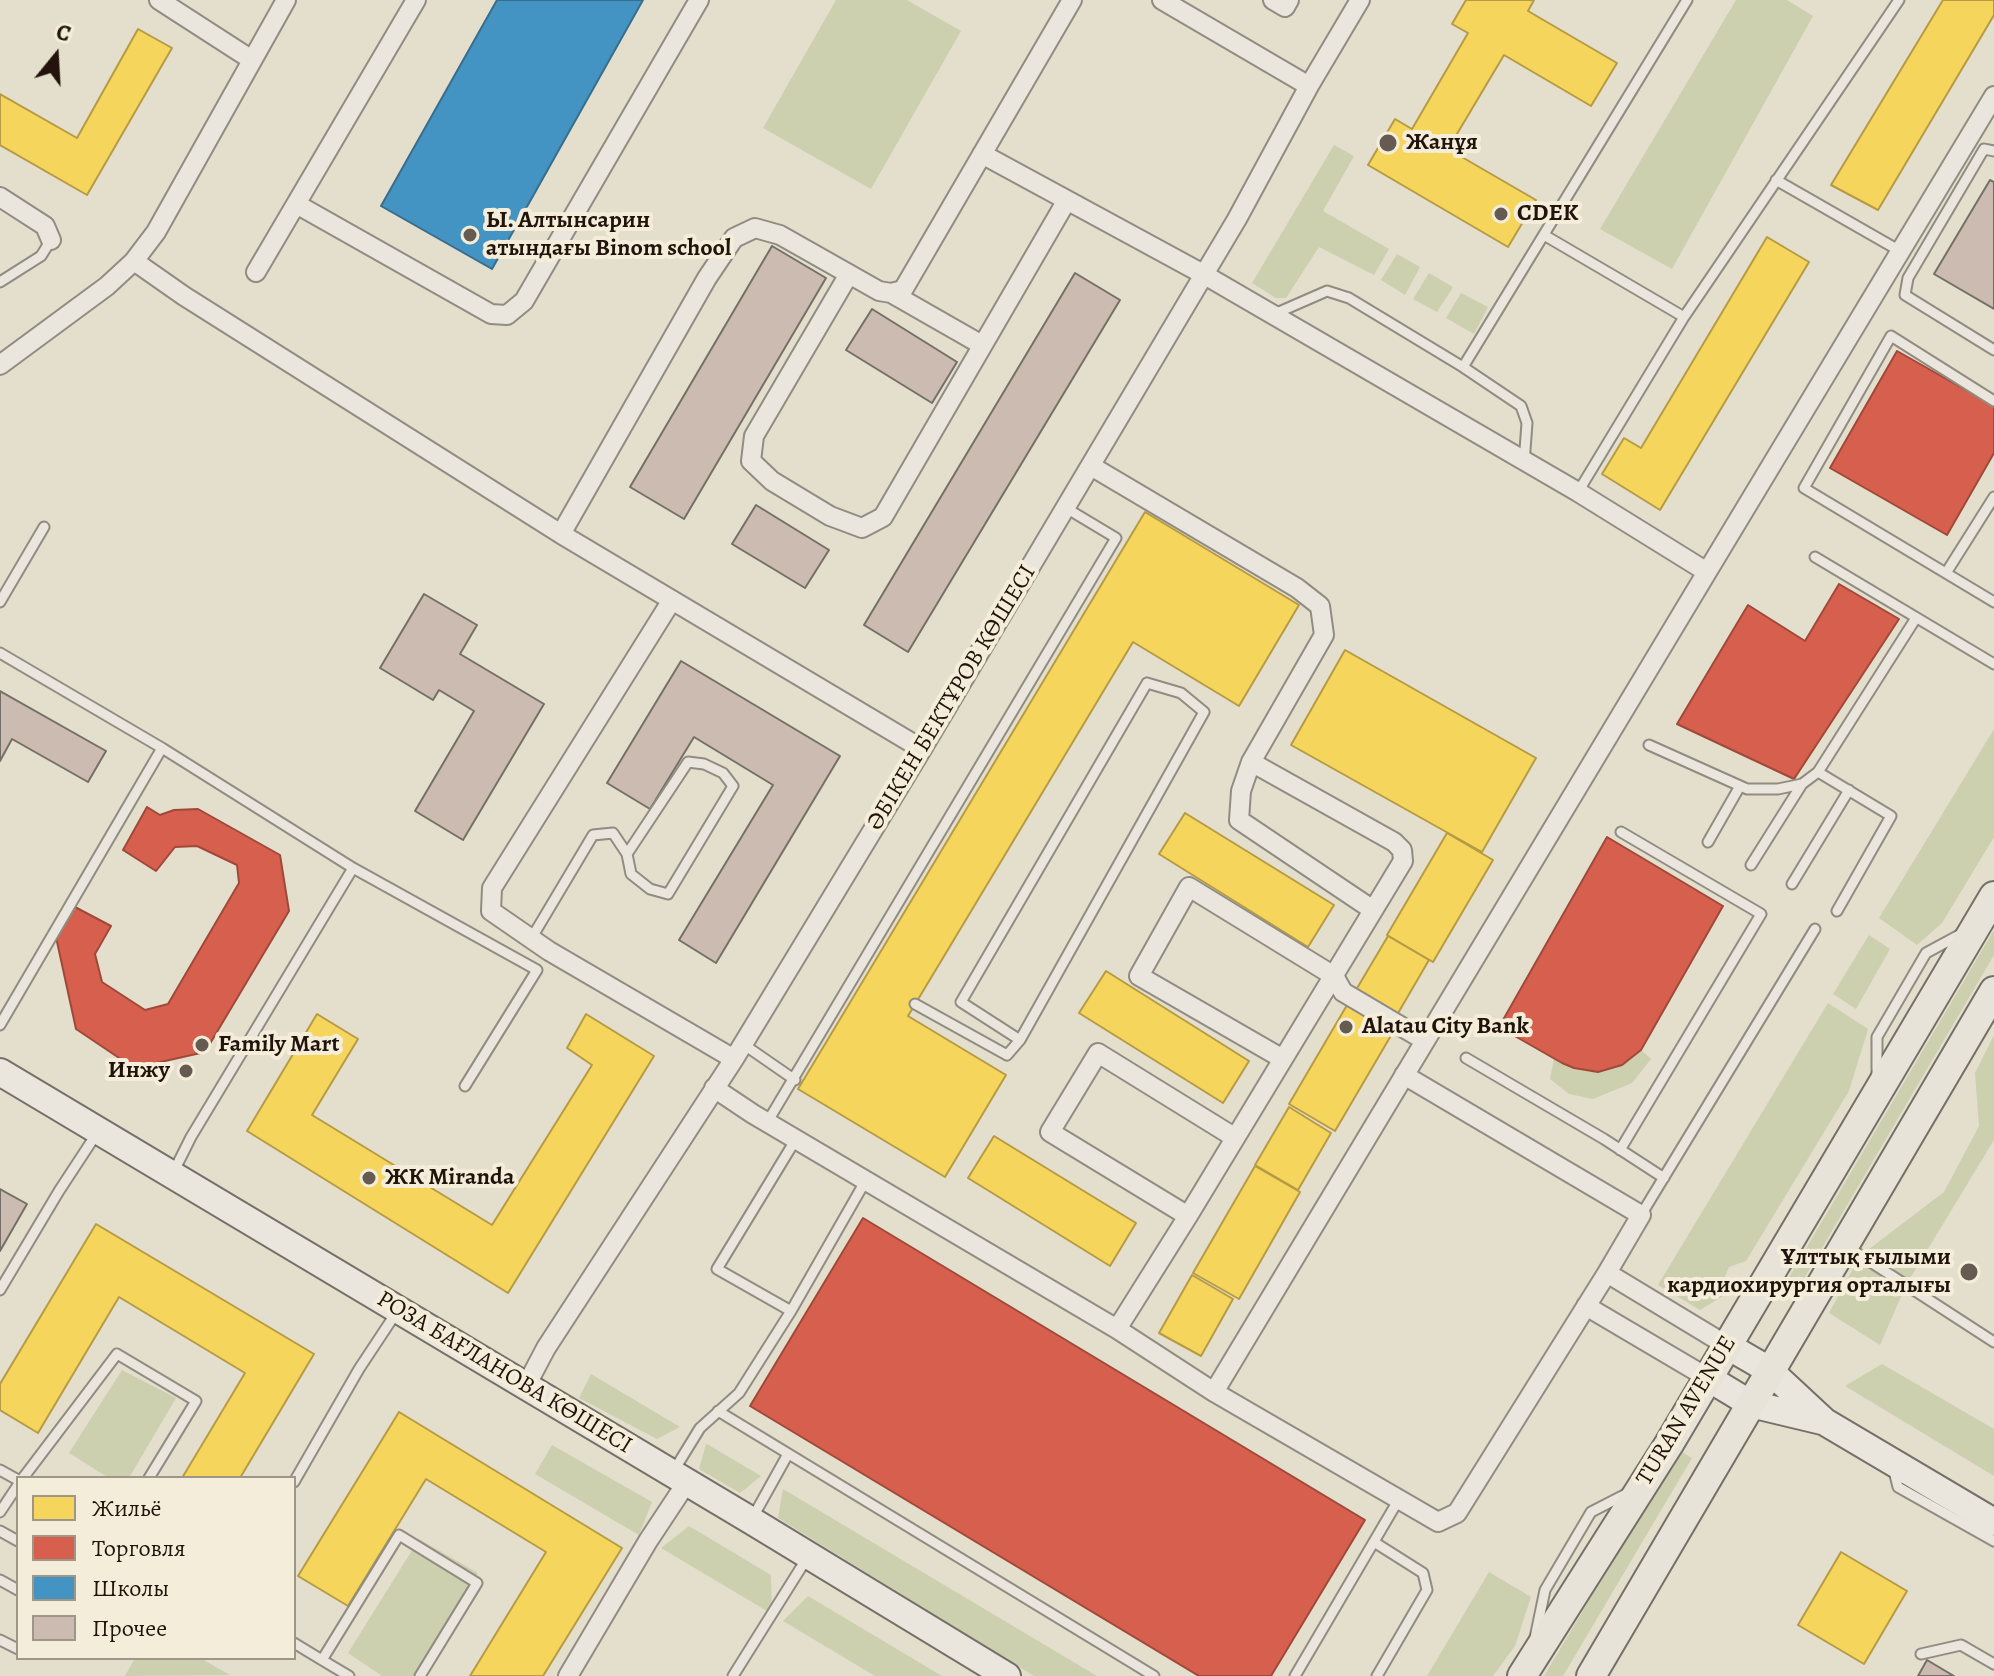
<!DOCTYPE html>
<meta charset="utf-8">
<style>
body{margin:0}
#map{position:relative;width:1994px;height:1676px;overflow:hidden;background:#e4decd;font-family:Alegreya,serif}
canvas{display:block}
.legend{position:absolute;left:16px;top:1476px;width:280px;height:184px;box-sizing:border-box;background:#f3edd9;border:2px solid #9f9687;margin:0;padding:10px 14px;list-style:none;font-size:24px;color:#22140c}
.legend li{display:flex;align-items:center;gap:16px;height:40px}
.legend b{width:40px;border:2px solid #9f9687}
.north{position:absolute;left:16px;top:16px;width:80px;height:80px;-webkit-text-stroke:6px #f3edd9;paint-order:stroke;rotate:18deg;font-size:22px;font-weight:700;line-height:32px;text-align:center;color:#22140c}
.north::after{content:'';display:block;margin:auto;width:28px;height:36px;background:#22140c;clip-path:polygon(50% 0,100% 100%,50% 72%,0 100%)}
</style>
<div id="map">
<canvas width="1994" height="1676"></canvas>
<ul class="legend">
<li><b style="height:22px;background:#f6d55c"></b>Жильё</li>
<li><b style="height:22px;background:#d6604d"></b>Торговля</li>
<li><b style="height:22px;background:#4393c3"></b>Школы</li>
<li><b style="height:22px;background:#ccbbb0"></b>Прочее</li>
</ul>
<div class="north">С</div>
</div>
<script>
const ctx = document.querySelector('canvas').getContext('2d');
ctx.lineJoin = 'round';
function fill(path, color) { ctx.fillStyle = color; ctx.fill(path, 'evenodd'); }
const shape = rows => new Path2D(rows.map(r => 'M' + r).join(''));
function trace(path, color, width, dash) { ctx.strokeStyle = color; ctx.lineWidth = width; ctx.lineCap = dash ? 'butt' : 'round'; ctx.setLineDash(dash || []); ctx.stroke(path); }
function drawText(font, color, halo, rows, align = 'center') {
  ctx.font = font + ' Alegreya,serif'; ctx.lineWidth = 8; ctx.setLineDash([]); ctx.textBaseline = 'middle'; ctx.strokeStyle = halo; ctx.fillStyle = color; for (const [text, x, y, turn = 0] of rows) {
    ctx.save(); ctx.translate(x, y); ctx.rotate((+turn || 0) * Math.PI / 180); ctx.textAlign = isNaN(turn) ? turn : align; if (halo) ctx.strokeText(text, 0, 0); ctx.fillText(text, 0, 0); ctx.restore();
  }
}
const green = shape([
 [836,0,907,0,961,31,871,189,763,128],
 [1736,0,1787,0,1813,16,1672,269,1600,229],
 [1334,145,1354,156,1323,211,1389,249,1374,275,1319,247,1286,298,1276,298,1252,283],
 [1397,254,1420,267,1405,295,1381,280],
 [1429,273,1453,287,1437,312,1413,299],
 [1461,293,1488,307,1474,334,1446,318],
 [1994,729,1994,837,1942,923,1917,945,1879,918],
 [1994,930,1994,955,1799,1287,1788,1279],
 [1869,935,1890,949,1856,1009,1833,994],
 [1828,1003,1868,1029,1849,1091,1746,1261,1729,1267,1723,1281,1731,1287,1723,1296,1700,1310,1658,1285],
 [1994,1035,1994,1140,1906,1285,1880,1345,1829,1313,1860,1256,1944,1192,1979,1126,1975,1073],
 [1641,1050,1651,1059,1632,1083,1593,1099,1569,1094,1550,1079,1554,1058,1574,1068,1598,1072,1622,1065],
 [1882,1364,1994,1429,1994,1476,1845,1386],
 [122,1370,176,1398,129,1478,109,1478,69,1453],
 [591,1374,680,1427,657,1439,579,1398],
 [706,1444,707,1444,761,1476,740,1493,699,1469],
 [552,1445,652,1502,639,1535,535,1474],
 [1679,1450,1692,1458,1563,1676,1544,1676],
 [783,1489,1097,1676,1034,1676,778,1518],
 [689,1526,771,1575,772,1614,661,1548],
 [419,1539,478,1573,414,1676,382,1676,348,1653],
 [1489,1572,1531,1597,1515,1646,1493,1676,1427,1676],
 [808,1596,942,1676,875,1676,783,1621],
 [135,1658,200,1658,230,1675,125,1676]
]);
const homes = shape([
 [1466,0,1534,0,1528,11,1617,63,1591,106,1504,55,1448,149,1536,200,1508,247,1368,165,1395,119,1412,129,1468,33,1452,24,1466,0],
 [1943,0,1994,0,1994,15,1878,210,1831,185,1943,0],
 [138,29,172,48,87,195,0,145,0,94,77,138,138,29],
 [1767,237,1809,262,1660,510,1602,474,1624,438,1641,448,1767,237],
 [1145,512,1299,605,1239,706,1133,642,908,1016,1006,1075,945,1177,798,1089,1145,512],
 [1345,650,1536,758,1482,852,1291,745,1345,650],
 [1185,813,1334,905,1308,947,1159,854,1185,813],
 [1447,833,1493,860,1433,962,1387,935,1447,833],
 [1388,936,1429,960,1394,1020,1353,995,1388,936],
 [1106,971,1249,1061,1223,1103,1079,1013,1106,971],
 [1350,1000,1396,1027,1335,1131,1289,1104,1350,1000],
 [317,1014,358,1039,312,1115,492,1225,592,1065,567,1048,586,1014,654,1056,508,1293,247,1131,317,1014],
 [1289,1107,1331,1133,1298,1190,1255,1165,1289,1107],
 [994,1136,1136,1223,1110,1266,968,1178,994,1136],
 [1255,1166,1300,1192,1239,1299,1193,1273,1255,1166],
 [96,1224,314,1354,240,1478,182,1478,245,1373,119,1297,38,1433,0,1410,0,1384,96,1224],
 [1192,1275,1233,1299,1201,1356,1159,1333,1192,1275],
 [399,1412,622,1548,543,1676,470,1676,546,1552,426,1479,348,1606,298,1576,399,1412],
 [1841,1552,1907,1591,1864,1664,1798,1625,1841,1552]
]);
const shops = shape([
 [1897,351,1994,406,1994,453,1947,535,1830,468,1897,351],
 [1839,584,1899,619,1794,779,1677,724,1748,605,1805,641,1839,584],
 [147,807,160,815,174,810,198,809,280,855,289,911,205,1052,134,1068,76,1029,56,937,75,907,111,926,95,954,102,982,145,1010,168,1004,239,883,237,865,197,846,175,847,156,871,123,850,147,807],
 [1607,837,1723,906,1641,1050,1622,1065,1598,1072,1574,1068,1562,1063,1499,1027,1607,837],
 [863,1218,1365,1520,1271,1676,1199,1676,750,1406,863,1218]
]);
const schools = shape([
 [497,0,643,0,492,269,381,206,497,0]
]);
const building = shape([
 [1990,180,1994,182,1994,309,1934,274,1990,180],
 [772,246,826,278,684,519,630,487,772,246],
 [1075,273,1120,300,908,652,864,625,1075,273],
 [872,309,957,362,932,403,846,350,872,309],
 [756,505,829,550,805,588,732,544,756,505],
 [424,594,477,625,460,654,544,704,463,840,415,811,474,711,439,690,433,700,380,668,424,594],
 [681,661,840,756,716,963,679,940,773,785,694,737,650,809,607,783,681,661],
 [0,691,106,751,88,782,12,739,0,761,0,691],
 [0,1189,27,1204,0,1251,0,1189],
 [1927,1660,1954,1676,1918,1676,1927,1660]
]);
const lane = shape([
 [1994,151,1984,149,1908,278,1905,295,1994,350],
 [1776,180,1900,251],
 [1544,235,1684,317,1578,492],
 [0,282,41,256,51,240],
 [1272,315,1327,291,1349,298,1463,367,1521,406,1527,423,1524,463],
 [1684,317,1899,0],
 [1463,367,1687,0],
 [1994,401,1891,336,1804,488,1994,602],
 [1815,557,1994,664],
 [1946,573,1994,497],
 [0,602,44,527],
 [0,653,162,748],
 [1147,683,1181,693,1204,712,1020,1040,961,1002,1147,683],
 [1649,745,1747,789,1778,789,1802,784,1818,772,1916,618],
 [1818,772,1891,816,1837,911],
 [1708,842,1740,786],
 [1751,865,1802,784],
 [353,868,537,970,465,1086],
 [1792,884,1849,790],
 [531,939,593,835,613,833,627,854,631,874,650,889,668,894,733,786,723,773,704,764,688,762,627,854],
 [915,1004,1007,1055,1020,1040],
 [0,1025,162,748,353,868,191,1137,174,1171],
 [743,1044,795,1080],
 [1466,1058,1604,1139,1664,1178],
 [1877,1075,1877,1037,1926,953,1963,933],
 [768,1121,1116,538,1066,508],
 [1620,1150,1761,914,1621,832],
 [1641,1215,1815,929],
 [1849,1248,1994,1342],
 [0,1290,59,1191,97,1133],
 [791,1311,717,1269,796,1139],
 [718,1411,1154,1676],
 [1893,1467,1898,1487,1994,1541],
 [0,1470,18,1480],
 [673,1472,700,1428,739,1393,791,1311,866,1180],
 [23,1478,117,1354,196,1401,149,1478],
 [294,1482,359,1369,398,1310],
 [0,1512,18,1485],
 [753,1517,788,1454],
 [0,1531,18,1541],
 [1374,1542,1423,1573,1427,1590,1377,1676],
 [0,1580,18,1590],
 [1535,1638,1545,1590,1591,1512,1628,1493],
 [0,1640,18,1649],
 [294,1643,322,1660,399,1535,477,1583,420,1676],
 [1921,1654,1961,1645,1994,1664],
 [322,1660,349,1676],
 [733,1676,807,1558],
 [1295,1676,1399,1499]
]);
const street = shape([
 [159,0,252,60],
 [1162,0,1309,86],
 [1273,0,1285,7,1289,0],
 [982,154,1203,274,1578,492,1707,572,1214,1392],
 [0,197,45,226,51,240],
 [298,205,491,314,507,315,524,301,699,0],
 [134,261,184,296,561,534,922,749],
 [256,272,416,0],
 [849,274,754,436,751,461,772,481,830,516,862,528,883,517,1067,200],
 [891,293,982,345],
 [0,365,107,286,134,261,156,232,286,0],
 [1091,466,1297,588,1320,606,1324,635,1251,762,1241,791,1239,820,1373,910],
 [561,534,707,278,734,238,755,228,780,235,879,291,891,293,903,290,1072,0],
 [1707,572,1994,96],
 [672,600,492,888,491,911,549,951,734,1059],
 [1283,1059,1139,976,1189,887,1334,976,1343,992,1424,1040],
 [1404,1075,1641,1215,1607,1273],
 [714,1088,753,1114,1117,1329,1214,1392,1438,1522,1457,1513,1607,1273,1726,1345],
 [1188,1216,1050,1132,1098,1053,1234,1137],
 [1586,1306,1708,1378],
 [1117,1329,1188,1216,1403,861,1402,850,1394,842,1251,762],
 [526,1386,546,1348,734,1059,922,749,1237,219,1309,86,1360,0],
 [568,1676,648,1541,687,1482]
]);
const secondary = shape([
 [0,1072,752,1521,1007,1676],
 [1726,1345,1769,1370,1825,1422,1994,1522],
 [1708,1378,1751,1404,1822,1421]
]);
const primary = shape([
 [1522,1676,1669,1444,1994,896],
 [1591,1676,1994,991]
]);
const markers = [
 [1388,143,10,"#665b50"],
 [1501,214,8,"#665b50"],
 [470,235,8,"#665b50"],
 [1346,1027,8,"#665b50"],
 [202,1045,8,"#665b50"],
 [186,1071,8,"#665b50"],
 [369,1178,8,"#665b50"],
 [1969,1272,10,"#665b50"]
];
const poiNames = [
 ["Жанұя",1406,143],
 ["CDEK",1517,214],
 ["Ы. Алтынсарин",486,221],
 ["атындағы Binom school",486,249],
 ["Alatau City Bank",1362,1027],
 ["Family Mart",218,1045],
 ["Инжу",170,1071,"right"],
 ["ЖК Miranda",385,1178],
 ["Ұлттық ғылыми",1951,1258,"right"],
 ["кардиохирургия орталығы",1951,1286,"right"]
];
const streetNames = [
 ["ӘБІКЕН БЕКТҰРОВ КӨШЕСІ",952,698,-59],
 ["РОЗА БАҒЛАНОВА КӨШЕСІ",504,1373,31],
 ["TURAN AVENUE",1687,1411,-59]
];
fill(green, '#ccd0ae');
fill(homes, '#f6d55c');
trace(homes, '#b69b44', 2);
fill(shops, '#d6604d');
trace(shops, '#a0493a', 2);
fill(schools, '#4393c3');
trace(schools, '#396d8c', 2);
fill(building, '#ccbbb0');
trace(building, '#757067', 2);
trace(lane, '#908c81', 13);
trace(street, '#908c81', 22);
trace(secondary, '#757067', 30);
trace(primary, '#757067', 32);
trace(lane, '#eae6de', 9);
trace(street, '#eae6de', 18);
trace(secondary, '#eae6de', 26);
trace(primary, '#e7e3d9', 28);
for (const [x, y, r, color] of markers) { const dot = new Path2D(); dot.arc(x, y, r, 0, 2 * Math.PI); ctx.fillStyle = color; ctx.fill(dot); trace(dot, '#f3edd9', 3); }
drawText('bold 24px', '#22140c', '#f3edd9', poiNames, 'left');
drawText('24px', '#22140c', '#f3edd9', streetNames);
</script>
